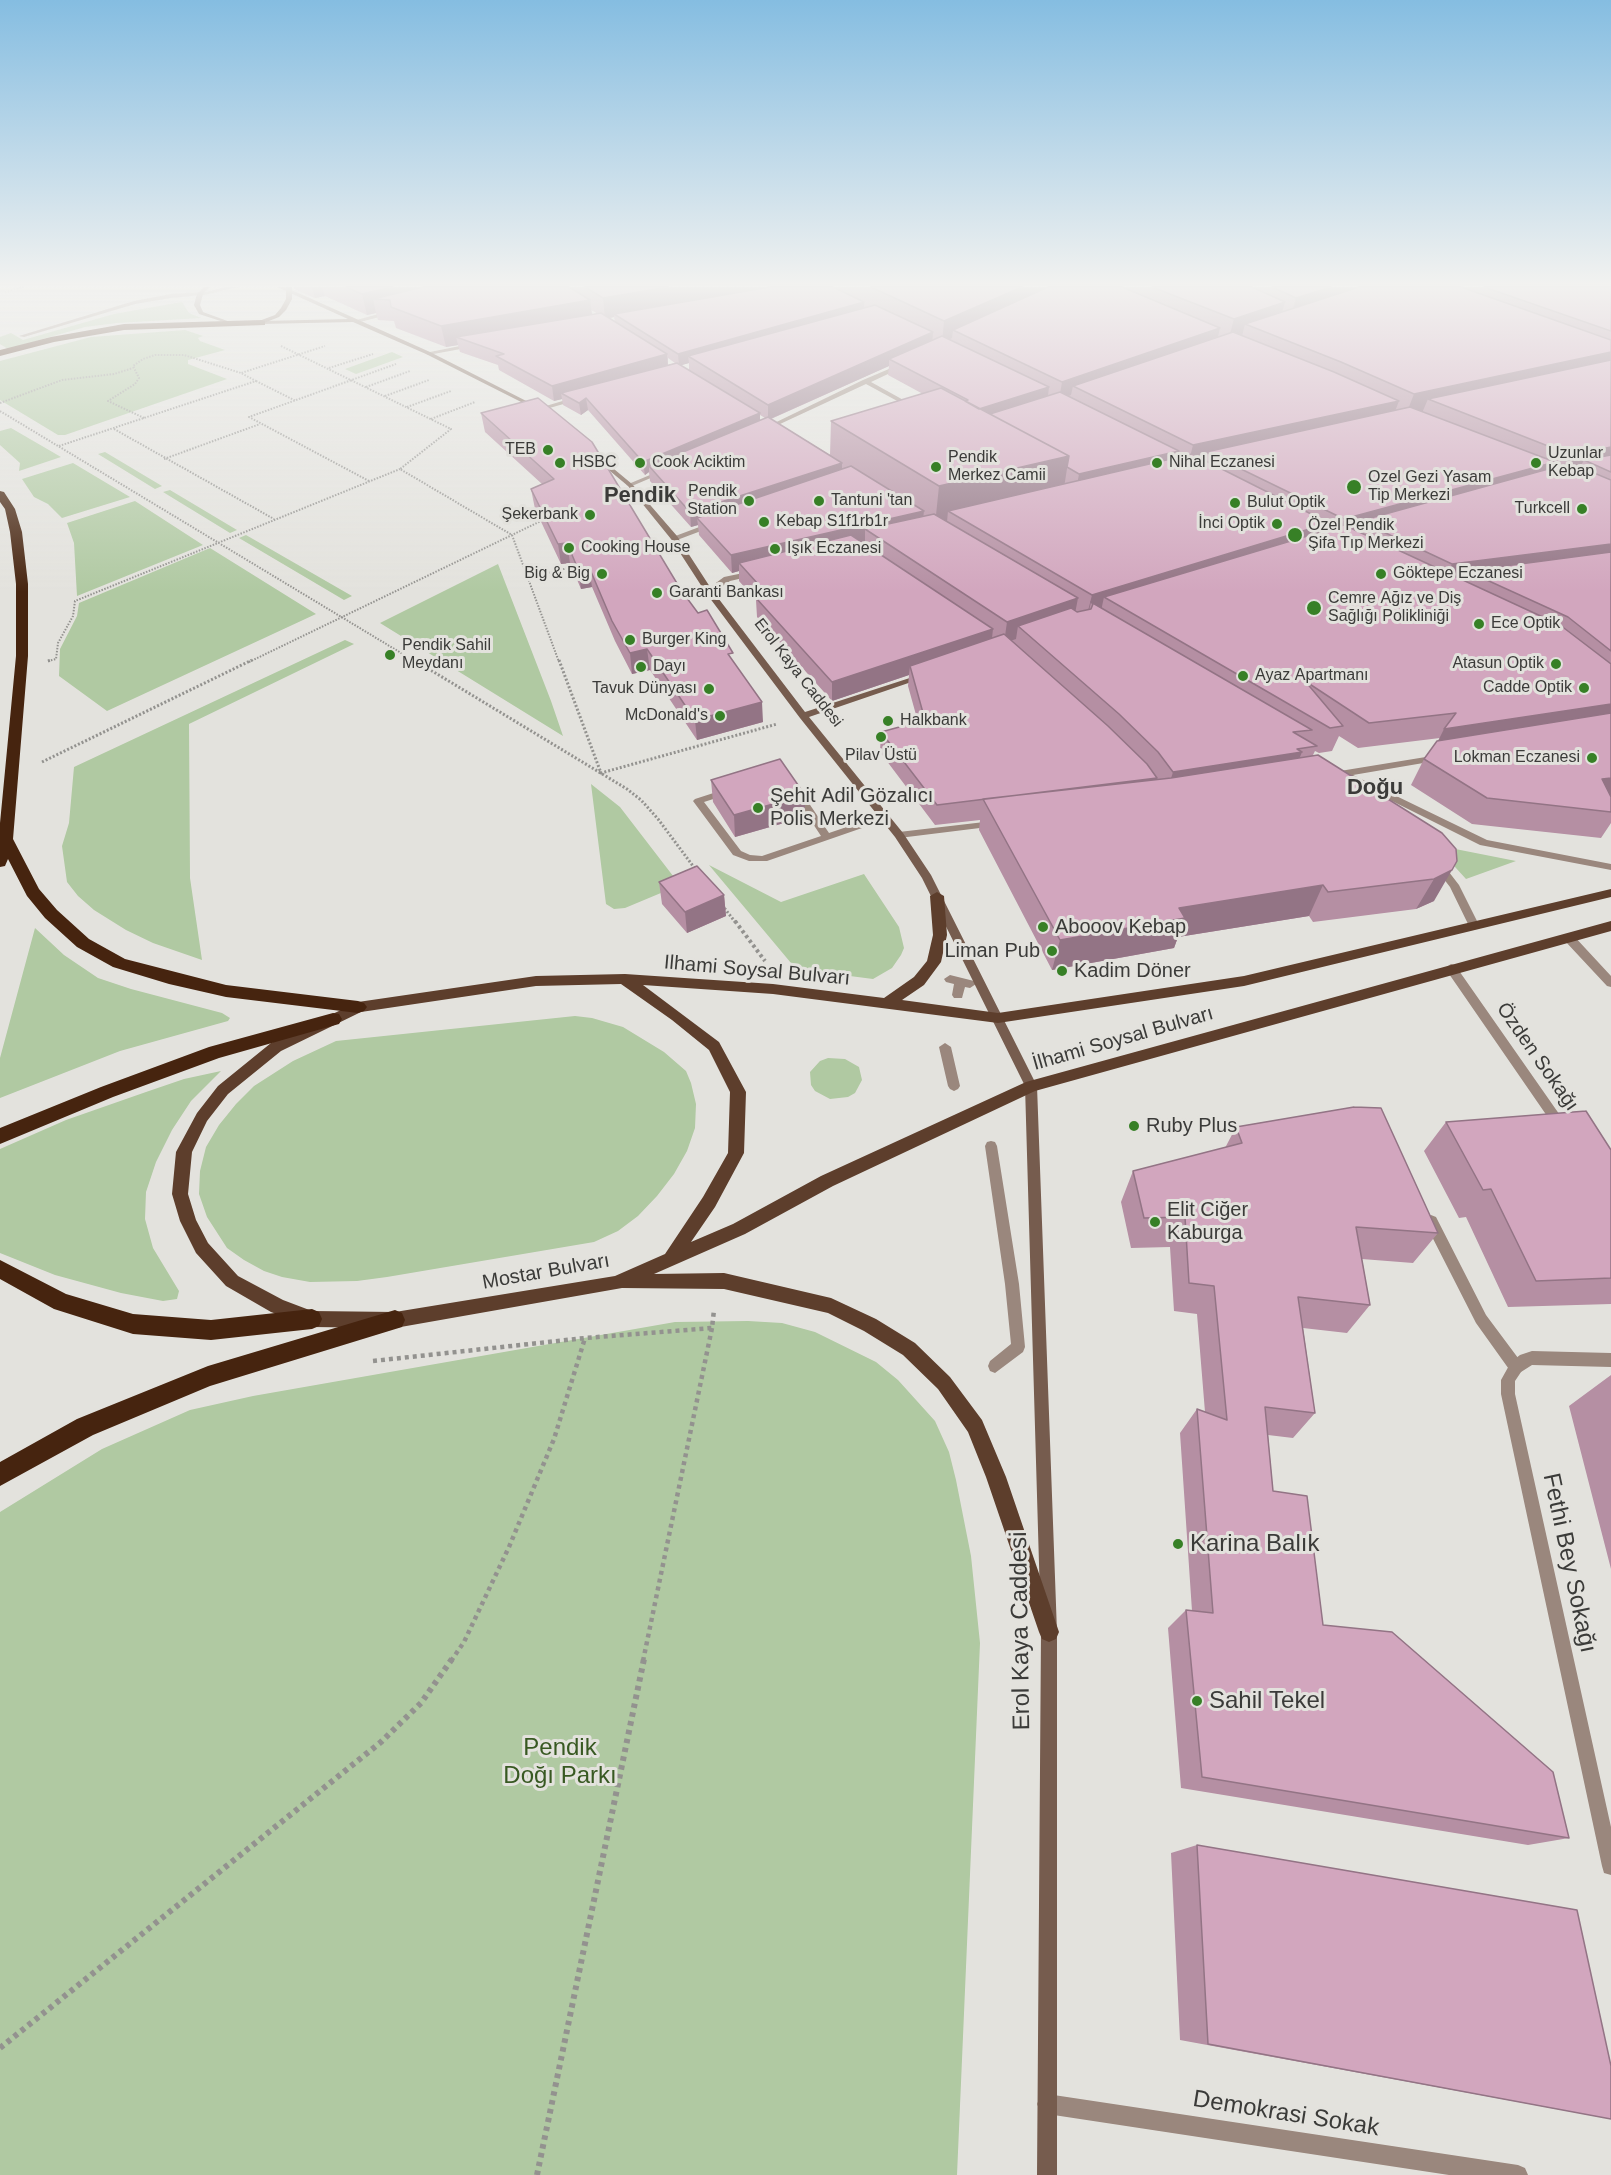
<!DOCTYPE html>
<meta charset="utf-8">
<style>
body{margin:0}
canvas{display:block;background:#e3e2dd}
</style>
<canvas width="1611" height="2175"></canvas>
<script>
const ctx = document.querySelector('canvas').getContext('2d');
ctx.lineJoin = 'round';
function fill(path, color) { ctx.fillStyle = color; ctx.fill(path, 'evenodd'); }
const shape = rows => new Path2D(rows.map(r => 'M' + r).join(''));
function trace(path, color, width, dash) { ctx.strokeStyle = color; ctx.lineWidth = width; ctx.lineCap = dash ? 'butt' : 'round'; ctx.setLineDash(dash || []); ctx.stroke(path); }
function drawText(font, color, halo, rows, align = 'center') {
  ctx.font = font + ' Helvetica,sans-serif'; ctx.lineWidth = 6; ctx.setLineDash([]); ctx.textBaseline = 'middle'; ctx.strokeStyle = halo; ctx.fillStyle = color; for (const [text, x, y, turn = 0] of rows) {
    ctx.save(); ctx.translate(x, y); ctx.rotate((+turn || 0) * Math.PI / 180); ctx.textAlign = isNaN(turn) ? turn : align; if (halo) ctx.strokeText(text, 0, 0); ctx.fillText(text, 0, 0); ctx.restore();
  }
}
const green = shape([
 [182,302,189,313,201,318,117,323,85,327,8,349,0,344,0,337,11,333,23,340,114,314],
 [185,330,203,336,198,338,200,341,225,350,188,360,188,364,227,379,65,435,58,435,0,400,0,361,91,337],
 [392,352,403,357,356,374,345,369],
 [11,428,61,457,19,471,20,463,0,445,0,431],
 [105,452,162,486,155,489,98,454],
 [73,463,130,497,62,518,48,504,34,497,22,479],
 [170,490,237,530,230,533,163,492],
 [135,501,203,545,77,596,74,543,67,523],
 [246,535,352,596,344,600,239,538],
 [210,548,316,614,107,711,59,676,60,649,77,616,79,603],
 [498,564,551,701,563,736,380,623],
 [345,640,354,644,189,724,190,878,202,960,153,943,126,930,94,910,78,896,67,882,62,846,69,823,74,767],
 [591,784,620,807,680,885,625,908,614,909,606,904],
 [1435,845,1516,861,1466,879],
 [709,865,781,902,864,874,899,927,904,948,901,955,892,968,873,979,796,969],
 [35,928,64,955,98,978,131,989,222,1013,230,1018,228,1021,120,1051,0,1098,0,1058],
 [575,1016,592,1018,623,1027,664,1052,686,1071,691,1083,696,1104,695,1128,687,1151,674,1174,657,1196,638,1216,618,1231,594,1242,387,1277,357,1281,310,1282,282,1277,264,1271,244,1260,227,1248,207,1217,199,1194,200,1171,206,1147,219,1125,236,1104,254,1086,293,1061,336,1041],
 [828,1058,845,1059,859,1067,862,1080,855,1093,848,1097,830,1099,815,1091,811,1085,810,1072,820,1061],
 [221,1071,191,1101,172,1130,156,1162,146,1192,145,1219,153,1248,179,1291,177,1299,163,1301,121,1293,55,1275,0,1253,0,1149,66,1120,146,1092,184,1079],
 [748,1321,782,1323,815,1332,876,1362,898,1380,935,1421,949,1452,956,1480,971,1556,980,1643,957,2175,0,2175,0,1512,102,1449,190,1410,253,1396,675,1322]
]);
const pathFar4 = shape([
 [5,292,23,287],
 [281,346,451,429,400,469,512,535,559,662],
 [329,368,373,354],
 [256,381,296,401],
 [366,387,410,371],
 [385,396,429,380],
 [0,403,62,380,114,374,133,368],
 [407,407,451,391],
 [0,411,416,662],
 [144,418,108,401,135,384,139,378,133,366,143,359,155,355,184,355,241,373],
 [431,419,475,402],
 [114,429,274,519],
 [59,446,256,381,241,373,325,346],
 [164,459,260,424],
 [369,481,249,417,396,364],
 [528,578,576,566],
 [48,661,56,659,58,643,73,616,75,601,400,469],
 [249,662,543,520]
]);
const pathFar3 = shape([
 [414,660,627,789,641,800,658,819,696,870],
 [559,660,601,773,777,724],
 [48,661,51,660],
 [42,762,252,660],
 [722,905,736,923]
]);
const pathFar2 = shape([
 [735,921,765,961]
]);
const pathFar1 = shape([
 [373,1361,585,1338,712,1328,714,1310],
 [451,1661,464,1642,509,1547,554,1439,585,1338],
 [643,1661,712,1328]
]);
const path = shape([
 [0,2048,381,1742,421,1703,452,1659],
 [537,2175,644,1659]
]);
const lane = shape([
 [200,292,202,295,171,298,135,304,24,337,19,336,134,301,171,294,200,292],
 [729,788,732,789,732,793,704,802,741,851,750,855,762,856,821,836,792,792,794,790,800,790,829,833,885,814,890,817,888,819,767,861,749,861,733,855,693,801,695,799,729,788],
 [1431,1215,1436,1217,1486,1315,1521,1362,1523,1367,1521,1372,1516,1374,1511,1372,1476,1323,1424,1221,1426,1217,1431,1215]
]);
const street = shape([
 [226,287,238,287,200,296,197,294,226,287],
 [393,310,395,313,356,323,353,321,393,310],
 [475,343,477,346,428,355,425,353,475,343],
 [903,363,905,366,871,382,916,407,916,409,912,409,866,384,765,431,760,430,863,380,903,363],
 [579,396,582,398,581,399,539,411,536,409,579,396],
 [662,470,667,471,632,486,626,485,662,470],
 [710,523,717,525,677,540,670,538,710,523],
 [753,571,757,573,756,575,730,581,712,593,705,591,724,577,753,571],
 [1438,755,1443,758,1441,760,1353,775,1487,840,1611,864,1611,870,1480,845,1348,779,1347,776,1340,777,1335,774,1340,771,1438,755],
 [993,821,998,824,996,826,899,838,894,835,899,832,993,821],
 [1438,862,1442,863,1459,885,1478,923,1477,926,1469,926,1450,887,1433,865,1438,862],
 [1569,934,1573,935,1611,976,1611,987,1607,986,1565,941,1564,938,1569,934],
 [1451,964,1455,965,1564,1121,1566,1125,1564,1129,1556,1129,1447,971,1445,968,1451,964],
 [950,975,974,981,976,984,970,988,965,987,962,998,954,998,952,995,954,984,946,982,944,979,950,975],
 [945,1043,951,1047,960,1086,958,1089,954,1091,950,1089,948,1086,939,1047,945,1043],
 [991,1141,995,1142,997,1146,1019,1284,1025,1347,1023,1352,995,1373,990,1371,988,1366,990,1361,1011,1344,1005,1284,985,1146,987,1142,991,1141],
 [1532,1351,1611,1353,1611,1367,1532,1365,1521,1372,1515,1381,1515,1394,1611,1827,1611,1875,1604,1873,1602,1866,1501,1394,1501,1380,1511,1362,1520,1355,1532,1351],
 [1047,2094,1518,2165,1525,2168,1528,2175,1449,2175,1047,2114,1040,2111,1037,2104,1040,2097,1047,2094]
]);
const secondary = shape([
 [204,287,210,287,203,294,200,305,203,312,233,323,233,325,199,314,194,305,197,294,204,287],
 [277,287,285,287,430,352,542,409,537,410,426,354,353,322,260,324,262,321,348,319,277,287],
 [592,454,596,454,632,484,677,536,712,590,805,712,919,675,926,677,809,717,903,833,931,875,1037,1086,1057,1632,1057,2175,1037,2175,1041,1632,1025,1086,922,878,895,837,800,718,706,593,671,539,628,486,592,456,592,454]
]);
const primary = shape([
 [286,287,292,287,292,299,286,310,279,317,259,325,259,321,275,315,281,308,286,299,286,287],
 [1611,889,1611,897,1244,986,998,1023,773,994,643,985,719,1042,746,1092,744,1153,715,1207,691,1242,733,1224,821,1176,1026,1082,1611,921,1611,931,1035,1091,833,1186,745,1234,654,1274,724,1273,831,1298,876,1319,915,1343,950,1377,982,1420,1006,1477,1059,1632,1056,1639,1049,1642,1042,1639,1039,1632,986,1477,968,1432,938,1389,903,1355,864,1331,828,1313,724,1289,622,1288,395,1328,312,1327,271,1312,226,1286,196,1253,180,1221,172,1194,176,1152,197,1113,218,1086,271,1043,358,1002,536,976,625,974,773,984,884,998,914,977,927,961,933,935,930,896,937,892,944,896,947,935,941,962,924,985,902,1000,998,1013,1244,976,1611,889],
 [621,984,672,1020,709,1050,730,1092,728,1153,703,1197,665,1254,615,1276,395,1312,312,1311,283,1300,238,1276,208,1243,196,1220,188,1194,192,1152,207,1121,228,1094,281,1051,361,1012,536,986,621,984]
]);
const highway = shape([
 [262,320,265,321,265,325,124,330,54,342,0,356,0,350,51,337,124,324,262,320],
 [0,491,4,492,15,509,22,532,28,584,28,656,13,839,39,889,57,910,89,939,125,959,226,985,358,1001,364,1003,367,1007,364,1011,358,1013,226,997,169,984,113,967,77,947,45,918,27,896,8,859,5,866,0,867,0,823,16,656,16,584,10,532,5,509,0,502,0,491],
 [333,1013,339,1014,342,1019,339,1024,219,1058,113,1097,0,1144,0,1128,101,1087,209,1047,333,1013],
 [0,1260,66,1294,133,1314,211,1320,312,1309,319,1312,322,1319,319,1326,312,1329,211,1340,133,1334,54,1309,0,1279,0,1260],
 [395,1310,402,1313,405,1320,402,1327,210,1386,93,1435,0,1486,0,1462,77,1419,208,1366,395,1310]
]);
const wall = shape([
 [294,287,1611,287,1611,823,1601,838,1472,824,1411,785,1424,759,1440,738,1358,748,1339,736,1332,751,1319,753,1315,751,1313,755,1442,833,1434,901,1416,909,1313,922,1309,916,1178,937,1174,948,1052,970,979,830,980,820,935,825,880,752,881,732,918,722,908,686,909,675,832,701,757,617,756,600,739,581,739,571,732,573,699,535,698,525,691,527,650,481,649,472,645,475,588,410,581,415,563,405,562,399,554,401,499,370,498,365,460,352,458,345,446,347,396,328,394,321,378,320,376,313,367,315,325,296,315,298,294,289],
 [591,310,598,314,592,315],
 [614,317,615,322,609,318],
 [668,358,675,363,668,365],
 [689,363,689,370,681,365],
 [889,366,888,375,923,394,831,421,830,455,771,419],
 [760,415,765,418,760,421],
 [481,413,681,590,733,661,763,722,697,740,650,670,632,674,615,641,592,587,581,589,570,563,561,564,535,509,531,489,542,484,485,432],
 [711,780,805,817,735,837,713,802],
 [659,882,724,895,726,916,687,933,662,904],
 [1446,1122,1611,1150,1611,1304,1508,1307,1466,1217,1459,1218,1424,1151],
 [1236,1127,1438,1233,1413,1263,1362,1259,1370,1305,1347,1333,1303,1328,1315,1413,1293,1438,1268,1435,1273,1491,1323,1625,1569,1838,1528,1845,1181,1788,1168,1628,1186,1610,1192,1611,1180,1433,1197,1409,1205,1412,1197,1314,1174,1311,1170,1247,1131,1248,1121,1202,1133,1171,1225,1148],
 [1611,1375,1611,1569,1569,1406],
 [1197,1845,1611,2119,1180,2040,1171,1853]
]);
const shadedWall = shape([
 [312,287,322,287,325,296,315,298],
 [393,287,483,287,373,299,376,313,367,315,362,294],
 [668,287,792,287,614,314,614,317,605,319,603,298],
 [1022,287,1065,287,953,330,952,338,942,343,944,321],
 [1331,287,1389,287,1290,319,1296,298],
 [590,300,593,321,456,337,458,345,446,347,441,326],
 [864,302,864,313,688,356,689,363,679,366,678,354],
 [1285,302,1279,323,1245,324,1242,336,1228,341,1234,319],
 [1220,328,1216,345,1073,386,1071,395,1059,400,1062,382],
 [933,332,932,347,889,359,889,366,768,420,768,405],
 [1611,352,1611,372,1428,399,1422,413,1405,417,1414,394],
 [667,354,668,368,561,393,562,399,554,401,552,386],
 [1049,387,1047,404,984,423,965,413],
 [586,398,588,410,581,415,579,403],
 [1399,401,1392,419,1206,452,1203,461,1188,465,1193,445],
 [760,413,760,426,649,466,649,472,645,475,643,462],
 [1611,447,1611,469,1584,460,1576,475,1559,478,1571,455],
 [1179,451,1174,467,1076,491,1079,474],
 [1069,456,1063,494,948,511,947,522,935,525,939,486],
 [1555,462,1546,481,1360,521,1355,534,1337,539,1344,519],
 [842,463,842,477,697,518,698,525,691,527,690,512],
 [924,511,922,528,865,529,865,542,745,570,739,563,739,571,732,573,731,555],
 [1329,523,1322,543,1104,597,1101,611,1091,602,1088,615,1087,615,1092,595],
 [567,543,570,563,561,564,558,544],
 [1611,544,1611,567,1467,571,1460,586,1440,589,1452,564],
 [589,567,592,587,581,589,578,569],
 [1078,598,1074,619,1018,626,1016,639,1004,643,1007,622],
 [993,629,991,647,910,666,909,675,832,701,832,682],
 [647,649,650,670,632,674,630,653],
 [762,702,763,722,697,740,695,720],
 [1611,704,1611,727,1431,755,1444,729],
 [1302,752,1292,777,1165,798,1173,772],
 [1611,778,1611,801,1602,779],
 [805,795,805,817,735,837,734,815],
 [1452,870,1434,901,1416,909,1434,879],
 [1323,885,1309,916,1178,937,1174,948,1052,970,1060,940,1179,908],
 [724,895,726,916,687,933,685,912]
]);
const building = shape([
 [346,287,393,287,362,294,346,287],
 [423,287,569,287,590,300,441,326,391,307,390,300,373,299,423,287],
 [585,287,668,287,603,298,585,287],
 [770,287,833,287,864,302,678,354,614,314,770,287],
 [871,287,1022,287,944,321,871,287],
 [1048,287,1122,287,1220,328,1062,382,953,330,1048,287],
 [1152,287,1252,287,1285,302,1234,319,1152,287],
 [1272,287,1331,287,1296,298,1272,287],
 [1359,287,1461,287,1611,340,1611,352,1414,394,1341,362,1245,324,1359,287],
 [1484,287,1611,287,1611,331,1484,287],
 [875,305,933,332,768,405,688,356,875,305],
 [601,313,667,354,552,386,496,356,504,354,456,337,601,313],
 [1233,332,1334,372,1399,401,1193,445,1073,386,1233,332],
 [942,336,1049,387,979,409,965,401,968,400,889,359,942,336],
 [1611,360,1611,447,1571,455,1428,399,1611,360],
 [677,363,760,413,643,462,586,398,579,403,561,393,677,363],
 [941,388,1069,456,939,486,831,421,941,388],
 [1060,392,1179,451,1079,474,1067,467,1069,456,990,414,1060,392],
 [538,398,592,442,681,590,698,613,707,610,733,653,728,654,762,702,695,720,647,649,630,653,612,621,589,567,578,569,567,543,558,544,531,489,554,479,481,413,538,398],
 [1410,407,1555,462,1344,519,1206,452,1410,407],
 [768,417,842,463,690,512,649,466,768,417],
 [1192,454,1329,523,1092,595,948,511,1192,454],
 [1611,455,1611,472,1584,460,1611,455],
 [1570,463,1611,480,1611,544,1452,564,1360,521,1570,463],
 [851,466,924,511,731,555,697,518,851,466],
 [934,514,1078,598,1007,622,865,529,934,514],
 [1344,525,1560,625,1611,664,1611,704,1444,729,1456,713,1369,723,1305,681,1343,726,1330,728,1104,597,1344,525],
 [851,535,993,629,832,682,756,598,768,595,739,563,851,535],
 [1611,552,1611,651,1568,617,1467,571,1611,552],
 [1091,602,1312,730,1293,732,1317,746,1297,749,1302,752,1173,772,1158,752,1119,714,1018,626,1071,608,1077,612,1091,609,1093,604,1091,602],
 [1004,634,1108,726,1147,764,1157,778,937,805,881,732,925,720,910,666,1004,634],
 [1611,713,1611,778,1602,779,1611,797,1611,812,1487,798,1424,759,1437,741,1611,713],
 [1318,755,1442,833,1456,849,1457,861,1452,870,1434,879,1328,892,1323,885,1179,908,1185,918,1060,940,983,799,1171,778,1318,755],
 [780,759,805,795,734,815,711,780,780,759],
 [697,866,724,895,685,912,659,882,697,866],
 [1354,1107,1381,1108,1438,1233,1356,1227,1370,1305,1298,1297,1315,1413,1265,1407,1273,1491,1307,1496,1323,1625,1392,1632,1553,1772,1569,1838,1202,1777,1186,1610,1213,1613,1197,1409,1227,1420,1214,1286,1189,1283,1185,1217,1144,1218,1133,1171,1242,1143,1236,1127,1354,1107],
 [1586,1111,1611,1150,1611,1278,1536,1281,1491,1189,1483,1190,1446,1122,1586,1111],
 [1197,1845,1577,1910,1611,2066,1611,2119,1208,2044,1197,1845]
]);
const markers = [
 [548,450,6,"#378026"],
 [560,463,6,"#378026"],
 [640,463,6,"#378026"],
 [1157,463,6,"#378026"],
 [1536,463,6,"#378026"],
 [936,467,6,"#378026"],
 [1354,487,8,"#378026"],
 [749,501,6,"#378026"],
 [819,501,6,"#378026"],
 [1235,503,6,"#378026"],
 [1582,509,6,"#378026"],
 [590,515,6,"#378026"],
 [764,522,6,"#378026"],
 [1277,524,6,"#378026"],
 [1295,535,8,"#378026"],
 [569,548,6,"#378026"],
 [775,549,6,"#378026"],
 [602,574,6,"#378026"],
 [1381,574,6,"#378026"],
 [657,593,6,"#378026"],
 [1314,608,8,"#378026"],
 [1479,624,6,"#378026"],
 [630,640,6,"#378026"],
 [390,655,6,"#378026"],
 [1556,664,6,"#378026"],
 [641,667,6,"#378026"],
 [1243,676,6,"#378026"],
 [1584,688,6,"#378026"],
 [709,689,6,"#378026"],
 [720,716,6,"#378026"],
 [888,721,6,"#378026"],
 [881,737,6,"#378026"],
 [1592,758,6,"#378026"],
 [758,808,6,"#378026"],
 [1043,927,6,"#378026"],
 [1052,951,6,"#378026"],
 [1062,971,6,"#378026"],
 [1134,1126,6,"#378026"],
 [1155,1222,6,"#378026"],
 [1178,1544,6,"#378026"],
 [1197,1701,6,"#378026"]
];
const farPoinames = [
 ["TEB",536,450,"right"],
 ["Uzunlar",1548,454],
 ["Kebap",1548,472],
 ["Pendik",948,458],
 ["Merkez Camii",948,476],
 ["HSBC",572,463],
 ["Cook Aciktim",652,463],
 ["Nihal Eczanesi",1169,463],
 ["Ozel Gezi Yasam",1368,478],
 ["Tip Merkezi",1368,496],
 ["Pendik",737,492,"right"],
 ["Station",737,510,"right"],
 ["Tantuni 'tan",831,501],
 ["Bulut Optik",1247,503],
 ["Turkcell",1570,509,"right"],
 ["Şekerbank",578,515,"right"],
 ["Kebap S1f1rb1r",776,522],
 ["İnci Optik",1265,524,"right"],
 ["Özel Pendik",1308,526],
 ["Şifa Tıp Merkezi",1308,544],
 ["Cooking House",581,548],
 ["Işık Eczanesi",787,549],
 ["Big & Big",590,574,"right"],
 ["Göktepe Eczanesi",1393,574],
 ["Garanti Bankası",669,593],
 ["Cemre Ağız ve Diş",1328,599],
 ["Sağlığı Polikliniği",1328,617],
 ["Ece Optik",1491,624],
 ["Burger King",642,640],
 ["Pendik Sahil",402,646],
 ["Meydanı",402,664],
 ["Atasun Optik",1544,664,"right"],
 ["Dayı",653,667],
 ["Ayaz Apartmanı",1255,676],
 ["Cadde Optik",1572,688,"right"],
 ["Tavuk Dünyası",697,689,"right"],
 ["McDonald's",708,716,"right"],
 ["Halkbank",900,721],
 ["Pilav Üstü",881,756,"center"],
 ["Lokman Eczanesi",1580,758,"right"]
];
const farStreetnames = [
 ["Erol Kaya Caddesi",798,673,52]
];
const poiNames = [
 ["Şehit Adil Gözalıcı",770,796],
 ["Polis Merkezi",770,819],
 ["Abooov Kebap",1055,927],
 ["Liman Pub",1040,951,"right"],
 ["Kadim Döner",1074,971],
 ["Ruby Plus",1146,1126],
 ["Elit Ciğer",1167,1210],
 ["Kaburga",1167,1233]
];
const streetNames = [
 ["Ilhami Soysal Bulvarı",757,971,5],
 ["İlhami Soysal Bulvarı",1123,1039,-16],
 ["Özden Sokağı",1537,1057,55],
 ["Mostar Bulvarı",546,1272,-10]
];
const farDistrictnames = [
 ["Pendik",640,496],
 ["Doğu",1375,788]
];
const nearPoinames = [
 ["Karina Balık",1190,1544],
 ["Sahil Tekel",1209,1701]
];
const nearStreetnames = [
 ["Fethi Bey Sokağı",1569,1563,78],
 ["Erol Kaya Caddesi",1021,1631,-91],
 ["Demokrasi Sokak",1286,2114,9]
];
const nearParknames = [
 ["Pendik",560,1748],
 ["Doğı Parkı",560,1776]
];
fill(green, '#b0c9a2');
trace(pathFar4, '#93928f', 2, [1.5, 1.5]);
trace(pathFar3, '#93928f', 3, [2, 2]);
trace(pathFar2, '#93928f', 4, [3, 3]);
trace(pathFar1, '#93928f', 4.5, [4, 4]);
trace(path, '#93928f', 6, [4.5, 4.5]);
fill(lane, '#9a877d');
fill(street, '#9a877d');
fill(secondary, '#765c4e');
fill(primary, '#5d3e2c');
fill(highway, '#46240f');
fill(wall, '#b58fa3');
fill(shadedWall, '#937485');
fill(building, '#d2a6be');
trace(building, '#937485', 1.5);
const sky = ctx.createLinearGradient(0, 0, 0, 592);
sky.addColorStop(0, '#85bde1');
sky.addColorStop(0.48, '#f2f2f0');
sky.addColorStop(1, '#f2f2f000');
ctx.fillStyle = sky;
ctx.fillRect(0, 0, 1611, 592);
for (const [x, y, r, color] of markers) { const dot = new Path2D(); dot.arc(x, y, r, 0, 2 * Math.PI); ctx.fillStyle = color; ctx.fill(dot); trace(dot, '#e3e2dd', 2); }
drawText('16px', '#3b3b39', '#e3e2dd', farPoinames, 'left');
drawText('16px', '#3b3b39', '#e3e2dd', farStreetnames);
drawText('20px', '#3b3b39', '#e3e2dd', poiNames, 'left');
drawText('20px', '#3b3b39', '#e3e2dd', streetNames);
drawText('bold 22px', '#3b3b39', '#e3e2dd', farDistrictnames);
drawText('24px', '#3b3b39', '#e3e2dd', nearPoinames, 'left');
drawText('24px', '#3b3b39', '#e3e2dd', nearStreetnames);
drawText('24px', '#385922', '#e3e2dd', nearParknames);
</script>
